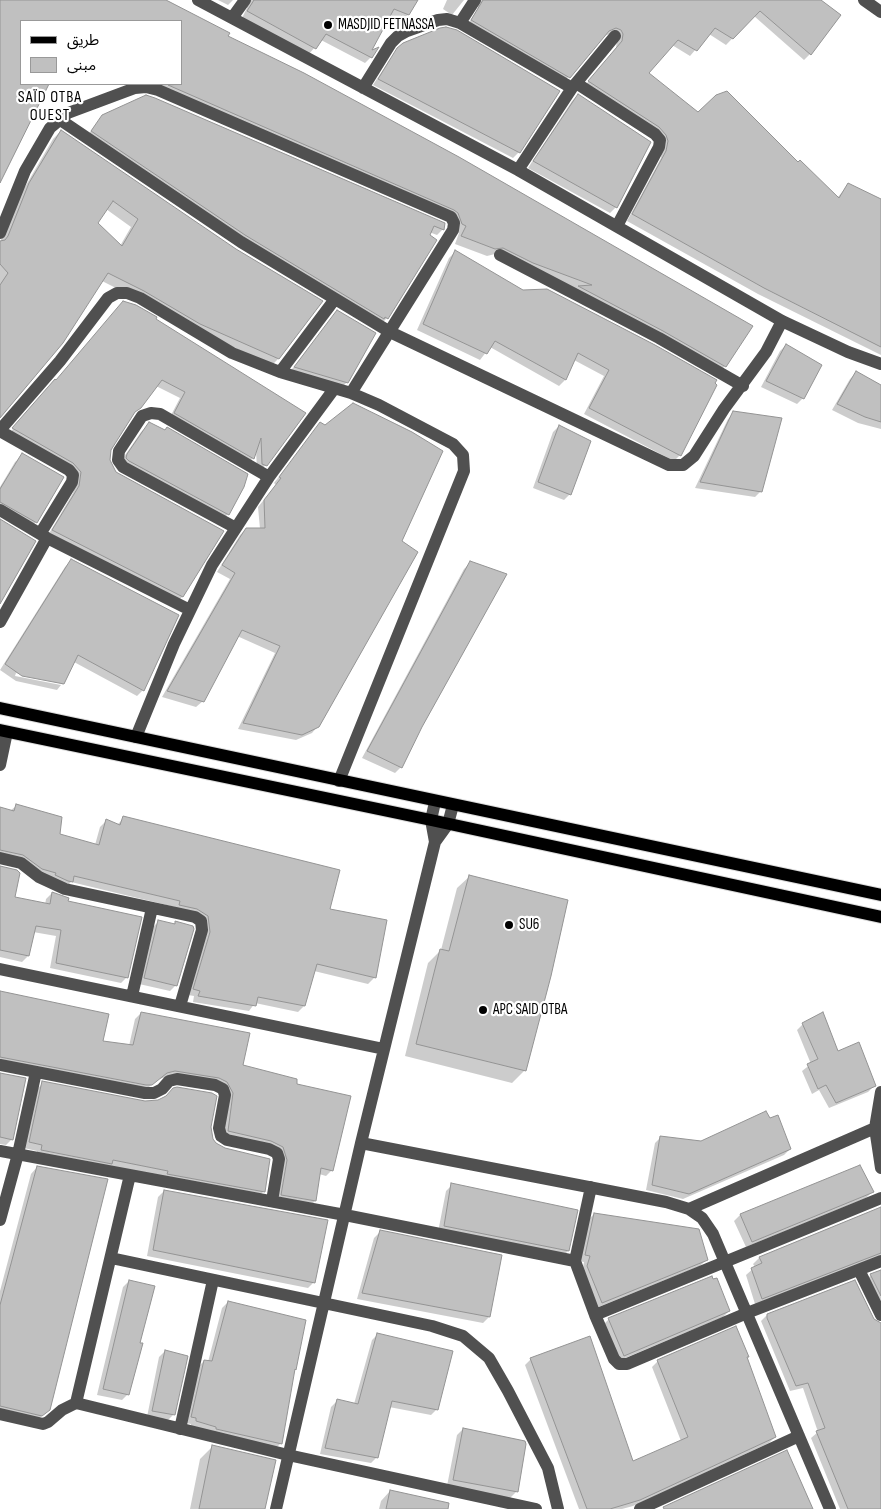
<!DOCTYPE html>
<meta charset="utf-8">
<style>
body{margin:0}
#map{position:relative;width:881px;height:1509px;overflow:hidden;background:#fff;font-family:"Sofia Sans Condensed","Noto Sans Arabic",sans-serif}
canvas{display:block}
.legend{position:absolute;left:20px;top:20px;width:162px;height:65px;box-sizing:border-box;background:#fff;border:1px solid #999;margin:0;padding:6px 9px;list-style:none;font-size:15px;color:#000}
.legend li{display:flex;align-items:center;gap:10px;height:25px}
.legend b{width:25px;border:1px solid #999}
</style>
<div id="map">
<canvas width="881" height="1509"></canvas>
<ul class="legend">
<li><b style="height:6px;background:#000"></b>طريق</li>
<li><b style="height:14px;background:#c0c0c0"></b>مبنى</li>
</ul>
</div>
<script>
const ctx = document.querySelector('canvas').getContext('2d');
ctx.lineJoin = 'round';
function fill(path, color) { ctx.fillStyle = color; ctx.fill(path, 'evenodd'); }
const shape = rows => new Path2D(rows.map(r => 'M' + r).join(''));
function trace(path, color, width, dash) { ctx.strokeStyle = color; ctx.lineWidth = width; ctx.lineCap = dash ? 'butt' : 'round'; ctx.setLineDash(dash || []); ctx.stroke(path); }
function drawText(font, color, halo, rows, align = 'center') {
  ctx.font = font + ' "Sofia Sans Condensed",sans-serif'; ctx.lineWidth = 4.5; ctx.setLineDash([]); ctx.textBaseline = 'middle'; ctx.strokeStyle = halo; ctx.fillStyle = color; for (const [text, x, y, turn = 0] of rows) {
    ctx.save(); ctx.translate(x, y); ctx.rotate((+turn || 0) * Math.PI / 180); ctx.textAlign = isNaN(turn) ? turn : align; if (halo) ctx.strokeText(text, 0, 0); ctx.fillText(text, 0, 0); ctx.restore();
  }
}
const shadow = shape([
 [0,0,163,0,226,36,725,366,718,373,495,254,487,256,455,244,459,233,455,231,451,221,148,84,181,84,181,21,21,21,21,84,48,84,0,181],
 [218,0,233,0,228,5],
 [244,0,417,0,408,15,402,21,390,15,369,52,371,57,365,63,321,40,309,54,242,18,247,8,247,3],
 [447,0,464,0,452,15,443,9],
 [474,0,819,0,810,54,804,60,754,16,726,45,709,34,690,56,672,45,647,73,699,114,798,164,837,198,849,184,881,200,881,355,758,294,627,221,661,158,662,145,583,88,616,48,617,40,610,34,603,36,563,83,466,27,478,8,477,3],
 [446,29,519,152,513,158,373,85,392,56,398,49,411,40],
 [578,95,616,207,610,213,528,168,572,101],
 [146,97,443,229,437,235,429,232,387,318,381,324,86,137,103,116],
 [61,131,278,359,271,366,102,281,0,416,0,242,22,192,53,139],
 [106,209,131,227,120,246,97,223],
 [455,252,523,292,546,290,680,455,674,461,584,414,604,376,574,360,565,380,559,386,490,347,480,360,417,330,449,258],
 [337,311,347,382,340,389,289,373],
 [154,319,304,414,260,472,257,470,256,450,253,458,247,464,169,419,180,398,156,386,133,414,111,446,109,459,110,465,118,475,223,531,182,597,176,603,47,537,73,493,76,482,74,476,8,435,49,386],
 [786,345,803,398,797,404,761,387,780,351],
 [856,373,881,386,881,429,858,423,832,410,850,379],
 [734,413,761,491,755,497,695,488,728,419],
 [149,424,228,514,219,523,119,464,141,432],
 [320,424,325,427,318,726,312,733,296,740,238,729,275,653,237,636,203,701,196,707,162,697,230,579,217,572,240,535,246,529,260,529,258,507,276,485,274,483],
 [559,426,570,494,564,500,533,488,553,432],
 [23,455,36,522,29,529,0,512,0,487,15,462],
 [71,561,143,690,137,696,74,662,62,685,62,683,16,673,15,676,61,685,57,690,16,681,0,670,65,567],
 [470,563,420,727,401,767,395,773,362,758,464,569],
 [16,806,58,835,95,845,100,827,106,821,117,825,124,818,328,910,385,921,374,978,368,984,314,971,304,1006,298,1012,255,1003,249,1011,193,1002,194,996,188,995,203,926,175,907,71,882,65,888,0,857,0,809,10,811],
 [0,868,14,898,45,905,46,899,52,893,67,902,127,977,121,983,50,968,56,936,33,932,28,956,22,962,0,957],
 [470,876,525,1070,512,1083,405,1056,428,963,441,950,457,888],
 [158,922,173,925,176,922,176,985,170,991,139,984,152,928],
 [0,993,102,1042,129,1046,135,1019,141,1013,242,1065,296,1085,332,1170,326,1176,319,1174,315,1201,309,1207,276,1201,278,1154,222,1137,225,1093,171,1076,159,1079,145,1090,0,1064],
 [803,1024,837,1052,874,1086,868,1092,829,1108,819,1090,812,1094,802,1071,811,1064,797,1030],
 [0,1074,12,1139,6,1145,0,1144],
 [43,1083,145,1102,158,1101,210,1127,212,1138,216,1144,225,1149,266,1158,269,1160,264,1191,258,1197,36,1156,37,1151,24,1148,37,1089],
 [661,1137,701,1142,790,1149,784,1155,683,1199,646,1190,655,1143],
 [37,1167,42,1416,35,1421,0,1414,0,1291,31,1174],
 [452,1185,576,1210,568,1251,562,1257,438,1232,446,1191],
 [164,1191,314,1282,308,1288,147,1256,158,1197],
 [872,1192,866,1198,746,1247,734,1221,740,1215],
 [881,1209,881,1262,755,1304,746,1275,755,1267,753,1264,759,1258],
 [594,1214,706,1260,700,1266,596,1308,582,1273,584,1262,579,1261,588,1220],
 [380,1232,489,1317,483,1323,357,1299,374,1238],
 [881,1270,881,1314,865,1281,871,1275],
 [129,1281,128,1394,122,1400,97,1395,123,1287],
 [712,1281,729,1311,723,1317,618,1361,603,1325,609,1319],
 [228,1302,280,1444,274,1450,190,1427,191,1424,186,1423,198,1367,204,1361,208,1362,222,1308],
 [767,1315,873,1320,881,1323,881,1509,840,1509,811,1438,818,1432,803,1388,790,1391,761,1321],
 [378,1334,437,1409,431,1415,389,1407,377,1457,371,1463,320,1454,331,1407,337,1401,354,1404,372,1340],
 [165,1351,174,1414,168,1420,147,1417,159,1357],
 [746,1358,775,1437,769,1443,633,1506,622,1509,579,1509,525,1365,531,1359,632,1463,681,1441,652,1367,658,1361],
 [463,1429,516,1492,510,1498,447,1486,457,1435],
 [213,1446,264,1509,190,1509,200,1459],
 [390,1491,423,1509,379,1509,381,1501]
]);
const building = shape([
 [0,0,166,0,230,33,228,36,304,73,459,157,753,326,726,367,663,331,578,286,592,285,533,263,503,248,495,249,461,236,466,226,462,224,458,213,454,210,168,85,181,84,181,21,21,21,21,84,49,84,0,183,0,0],
 [254,0,418,0,409,15,394,9,372,50,379,47,372,58,326,34,316,49,247,11,254,0],
 [483,0,821,0,841,15,811,55,760,11,733,39,715,28,697,51,678,40,649,73,698,112,716,95,727,91,798,162,800,160,839,198,848,183,881,199,881,347,764,288,632,214,666,151,668,141,666,135,659,127,588,81,622,41,623,34,621,30,616,28,609,31,570,78,471,20,483,0],
 [446,27,457,30,560,91,520,153,378,79,397,48,403,43,440,28,446,27],
 [578,94,651,142,617,208,533,161,578,94],
 [146,95,155,98,445,223,444,230,434,226,430,235,437,240,388,319,385,317,384,319,245,235,91,131,102,115,146,95],
 [61,130,236,249,323,301,279,359,200,324,144,291,108,273,63,343,0,418,0,285,8,273,0,264,0,241,5,240,8,236,29,183,61,130],
 [113,201,138,219,122,246,98,223,113,201],
 [455,250,523,290,547,289,655,345,717,380,715,383,717,385,681,456,589,408,609,370,578,353,566,380,495,341,487,354,423,324,455,250],
 [123,301,136,305,157,317,156,319,306,413,267,466,262,464,261,438,254,459,174,413,185,392,162,380,141,408,135,412,111,450,110,460,116,472,224,531,183,597,52,530,79,486,81,472,73,463,12,428,55,379,56,380,123,301],
 [337,310,376,333,348,383,294,367,337,310],
 [786,344,822,365,804,399,766,381,786,344],
 [856,371,881,385,881,422,865,417,837,404,856,371],
 [353,403,412,432,443,451,402,541,418,552,319,727,302,735,243,723,280,646,242,630,204,702,167,691,235,573,222,565,246,528,265,528,264,500,281,478,279,477,320,422,325,425,353,403],
 [733,411,782,418,762,492,700,482,733,411],
 [149,422,165,430,167,427,248,474,244,487,229,515,129,461,126,458,127,454,149,422],
 [559,425,591,441,571,495,538,482,559,425],
 [22,453,64,477,37,523,0,502,0,489,22,453],
 [0,519,36,541,0,604,0,519],
 [71,559,179,615,144,691,78,655,64,684,22,676,5,664,71,559],
 [470,561,507,574,422,727,402,768,367,751,470,561],
 [16,804,62,817,60,834,99,845,106,819,120,825,123,816,340,870,330,909,387,920,376,978,317,964,305,1006,258,997,256,1006,198,996,200,991,193,989,210,932,208,916,197,909,179,905,180,901,74,876,73,882,68,881,55,875,56,873,42,869,23,855,0,850,0,807,14,811,16,804],
 [0,866,17,870,20,873,15,897,50,904,52,892,69,898,68,901,142,917,128,978,56,963,61,930,36,926,29,956,0,950,0,866],
 [469,875,568,900,551,976,526,1071,416,1044,440,949,449,951,469,875],
 [158,920,175,924,175,921,193,926,194,929,177,986,144,978,158,920],
 [0,991,109,1014,103,1041,133,1045,141,1012,250,1033,243,1065,297,1079,297,1084,351,1096,333,1171,321,1168,316,1201,281,1195,287,1160,283,1147,271,1141,228,1131,233,1093,227,1082,219,1078,175,1071,167,1073,152,1085,146,1085,0,1057,0,991],
 [823,1012,838,1051,859,1042,876,1086,836,1103,826,1085,818,1089,807,1064,818,1059,802,1023,823,1012],
 [0,1073,26,1078,13,1140,0,1137,0,1073],
 [42,1081,145,1101,158,1100,166,1096,173,1088,177,1087,212,1093,217,1096,211,1127,213,1139,216,1143,225,1148,270,1159,265,1192,167,1174,168,1171,113,1160,112,1164,41,1150,42,1145,29,1142,42,1081],
 [766,1111,770,1118,778,1115,791,1149,689,1194,652,1185,660,1136,701,1141,766,1111],
 [860,1165,874,1192,752,1242,740,1214,860,1165],
 [37,1166,108,1179,50,1410,42,1416,0,1406,0,1305,37,1166],
 [451,1183,578,1210,569,1251,444,1226,451,1183],
 [164,1190,328,1220,315,1283,153,1250,164,1190],
 [881,1207,881,1253,762,1299,751,1268,762,1263,759,1257,881,1207],
 [594,1213,699,1229,708,1260,602,1303,587,1266,590,1256,585,1255,594,1213],
 [380,1230,502,1255,490,1317,362,1293,380,1230],
 [881,1270,881,1296,870,1274,881,1270],
 [712,1276,713,1279,717,1278,730,1311,624,1356,608,1318,712,1276],
 [129,1280,155,1286,140,1343,143,1343,129,1395,103,1389,129,1280],
 [855,1280,874,1319,881,1323,881,1509,848,1509,816,1431,825,1428,808,1383,796,1386,767,1318,767,1314,855,1280],
 [228,1301,306,1320,296,1370,295,1369,282,1444,216,1429,216,1427,196,1421,196,1418,191,1417,204,1360,212,1361,228,1301],
 [736,1326,749,1357,747,1357,776,1437,640,1500,610,1509,587,1509,530,1358,590,1336,633,1461,688,1437,657,1360,736,1326],
 [377,1333,453,1351,438,1410,392,1401,378,1458,325,1448,337,1399,358,1404,377,1333],
 [165,1350,188,1356,175,1415,152,1411,165,1350],
 [463,1428,525,1441,526,1444,518,1492,453,1480,463,1428],
 [212,1445,276,1460,265,1509,199,1509,212,1445],
 [787,1450,813,1509,664,1509,663,1507,787,1450],
 [390,1490,449,1503,448,1509,386,1509,390,1490]
]);
const minor = shape([
 [198,0,518,170,782,321,848,352,881,364],
 [864,0,881,12],
 [232,18,245,0],
 [460,23,475,0],
 [576,83,655,134,660,140,659,147,617,226],
 [363,88,391,43,398,36,407,31,438,20,447,19,460,23,572,88],
 [59,119,241,242,390,332,669,465,683,465,694,456,724,409,766,352,782,321],
 [518,170,572,88,615,36],
 [0,233,25,171,50,128,68,113,135,88,146,87,158,90,451,217,454,223,453,230,351,393],
 [500,255,659,338,743,386],
 [280,372,335,299],
 [0,430,60,361,108,298,117,293,127,293,140,298,232,353,280,372,351,393,379,405,453,444,463,455,464,471,339,781],
 [0,431,69,470,73,475,72,482,40,534],
 [0,510,47,538,190,610],
 [236,528,123,467,118,460,119,451,142,416,151,413,160,414,269,477],
 [0,622,47,538],
 [136,737,174,644,212,565,269,477,334,389],
 [0,765,7,732],
 [435,802,431,820,435,842],
 [0,858,21,863,39,877,65,889,195,917,201,921,202,930,180,1006],
 [0,969,384,1049],
 [132,996,152,908],
 [0,1065,145,1093,154,1093,162,1089,169,1081,177,1079,215,1085,223,1089,225,1095,219,1128,221,1136,227,1140,269,1149,277,1153,279,1159,272,1201],
 [881,1092,875,1128,881,1168],
 [361,1143,666,1202,689,1209,702,1218,713,1234,830,1509],
 [0,1151,345,1215,575,1261],
 [591,1187,575,1261,595,1315,614,1359,619,1364,627,1364,747,1313,881,1261],
 [689,1209,875,1128],
 [0,1220,18,1154,36,1072],
 [111,1258,432,1326,463,1336,489,1358,508,1391,548,1468,558,1509],
 [859,1270,881,1315],
 [595,1315,881,1198],
 [76,1403,130,1175],
 [0,1414,43,1424,48,1422,62,1410,76,1403,288,1455,536,1509],
 [180,1429,213,1280],
 [276,1509,361,1143,435,842,448,824,453,805],
 [640,1509,799,1436]
]);
const major = shape([
 [0,708,881,895],
 [0,730,431,820,881,917]
]);
const markers = [
 [328,25,5,"#000"],
 [509,925,5,"#000"],
 [483,1010,5,"#000"]
];
const poiNames = [
 ["MASDJID FETNASSA",338,25],
 ["SU6",519,925],
 ["APC SAID OTBA",493,1010]
];
const neighbourhoodNames = [
 ["SAÏD OTBA",50,98],
 ["OUEST",50,116]
];
fill(shadow, '#0003');
fill(building, '#c0c0c0');
trace(building, '#949494', 1);
trace(major, '#dbdbdb', 14);
trace(minor, '#505050', 12);
trace(major, '#000', 12);
for (const [x, y, r, color] of markers) { const dot = new Path2D(); dot.arc(x, y, r, 0, 2 * Math.PI); ctx.fillStyle = color; ctx.fill(dot); trace(dot, '#fff', 2); }
drawText('15px', '#000', '#fff', poiNames, 'left');
ctx.letterSpacing = '1px';
drawText('16px', '#000', '#fff', neighbourhoodNames);
ctx.letterSpacing = '0px';
</script>
